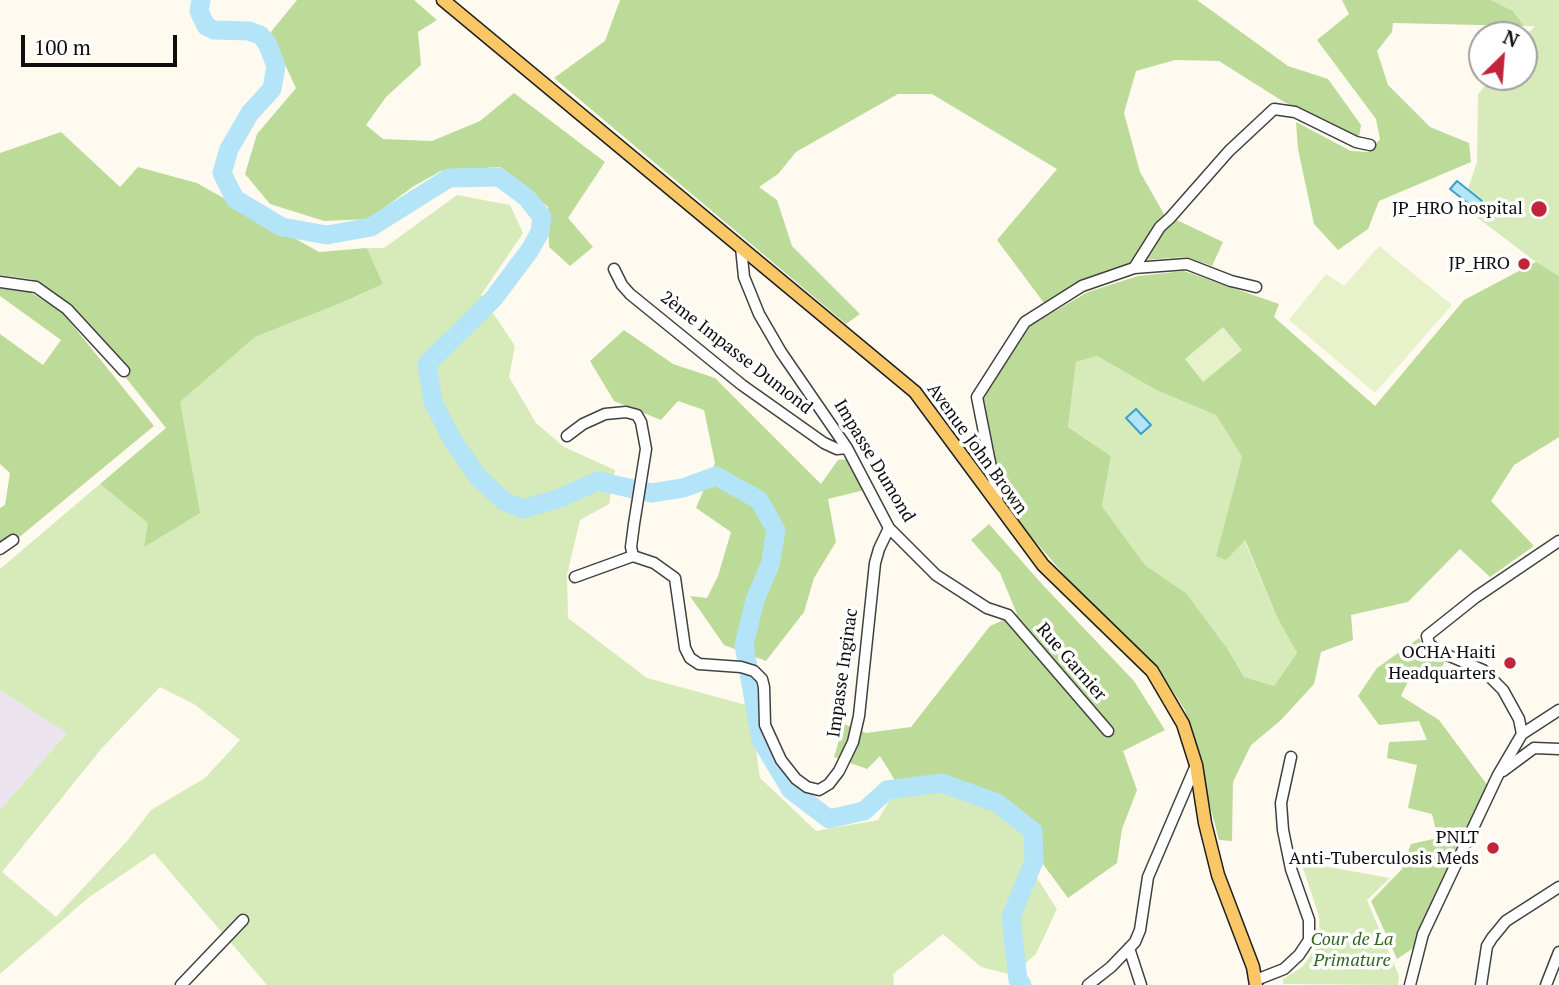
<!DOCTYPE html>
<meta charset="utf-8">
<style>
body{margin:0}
#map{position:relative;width:1559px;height:985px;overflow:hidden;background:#fffaef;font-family:"PT Serif",serif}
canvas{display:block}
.north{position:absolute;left:1468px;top:21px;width:70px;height:70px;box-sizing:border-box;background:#fff;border:2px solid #9f9f9f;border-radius:50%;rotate:25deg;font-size:19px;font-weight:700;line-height:28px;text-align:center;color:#0e0e0e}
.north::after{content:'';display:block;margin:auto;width:24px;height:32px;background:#c0253b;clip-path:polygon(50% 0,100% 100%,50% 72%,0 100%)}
.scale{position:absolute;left:21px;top:35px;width:156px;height:32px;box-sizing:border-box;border:4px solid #0e0e0e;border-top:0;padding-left:9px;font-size:21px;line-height:24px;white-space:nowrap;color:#0e0e0e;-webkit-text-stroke:5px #fff;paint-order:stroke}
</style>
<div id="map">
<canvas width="1559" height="985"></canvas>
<div class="north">N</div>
<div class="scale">100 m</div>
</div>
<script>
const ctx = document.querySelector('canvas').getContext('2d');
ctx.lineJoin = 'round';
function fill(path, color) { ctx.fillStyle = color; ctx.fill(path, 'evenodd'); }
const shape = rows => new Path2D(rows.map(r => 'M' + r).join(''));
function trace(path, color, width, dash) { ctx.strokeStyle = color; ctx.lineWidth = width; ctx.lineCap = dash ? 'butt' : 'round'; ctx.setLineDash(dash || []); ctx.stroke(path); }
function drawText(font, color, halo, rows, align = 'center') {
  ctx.font = font + ' "PT Serif",serif'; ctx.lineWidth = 7; ctx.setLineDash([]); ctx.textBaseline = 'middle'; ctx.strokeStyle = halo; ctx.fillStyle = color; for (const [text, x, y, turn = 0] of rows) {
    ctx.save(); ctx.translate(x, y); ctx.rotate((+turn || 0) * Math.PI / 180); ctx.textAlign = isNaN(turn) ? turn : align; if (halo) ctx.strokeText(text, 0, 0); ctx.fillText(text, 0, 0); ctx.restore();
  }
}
const industrial = shape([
 [0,690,67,733,0,810]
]);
const green = shape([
 [1491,0,1559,0,1559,276,1536,262,1462,206,1477,162,1478,94,1492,77,1524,77,1524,39,1535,26,1524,26,1513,11],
 [457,195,510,205,523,233,481,295,515,346,509,377,536,423,564,447,615,470,609,504,580,520,567,575,568,618,647,678,750,706,760,778,816,831,878,820,893,794,942,788,994,807,1026,834,1030,867,1057,909,1036,954,1012,975,981,967,943,934,893,974,894,985,267,985,154,853,88,898,0,974,0,810,67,733,0,690,0,569,100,484,149,523,144,546,180,402,255,337,341,303,383,284,367,248,384,248],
 [160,687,194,704,240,740,205,778,151,810,128,840,56,917,2,872,102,748],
 [1097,356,1156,390,1216,415,1242,457,1216,556,1244,540,1277,617,1297,653,1274,686,1244,677,1227,648,1186,593,1145,565,1102,506,1111,456,1068,427,1076,362],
 [1301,862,1390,878,1367,900,1399,976,1398,985,1283,984,1283,979,1302,967,1320,943,1319,916]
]);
const forest = shape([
 [297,0,414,0,437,20,418,32,421,65,386,97,366,125,383,139,432,141,480,121,514,93,605,162,568,218,593,247,570,266,549,247,548,207,500,167,441,171,414,186,369,219,324,221,270,204,245,174,257,134,296,88,270,33],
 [620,0,1197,0,1288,66,1328,79,1361,125,1359,137,1284,102,1219,61,1175,60,1136,71,1124,113,1140,172,1164,214,1223,242,1212,266,1186,257,1143,260,1098,274,1044,303,997,240,1057,169,932,94,898,94,796,152,778,174,759,187,777,200,792,246,860,314,846,324,554,78,605,41],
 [1342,0,1491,0,1513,11,1524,26,1393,23,1392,32,1377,51,1388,85,1430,127,1469,143,1471,162,1379,201,1368,229,1338,250,1314,224,1298,149,1296,122,1351,151,1369,152,1380,139,1376,119,1317,40,1349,14],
 [61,132,120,187,138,167,197,183,319,252,367,248,383,284,341,303,255,337,180,402,200,513,144,547,148,523,100,484,166,428,67,304,31,279,0,275,0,153],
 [1536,262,1559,276,1559,437,1514,465,1491,501,1534,546,1490,577,1460,549,1408,602,1351,615,1353,640,1321,652,1314,684,1280,721,1251,745,1233,782,1232,841,1219,840,1185,710,1160,671,1088,602,1007,509,979,397,1031,325,1088,292,1138,276,1184,271,1279,304,1274,317,1375,406,1464,300],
 [1097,356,1156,390,1216,415,1242,457,1216,556,1226,560,1245,540,1277,617,1297,653,1274,686,1244,677,1227,648,1186,593,1145,565,1102,506,1111,456,1068,427,1076,362],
 [0,288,30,292,62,312,154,426,0,553,0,508,5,505,10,473,0,464,0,334,43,365,61,340,0,296],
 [624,330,673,364,715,378,821,484,838,460,848,459,864,490,828,499,836,542,814,578,804,612,766,661,724,645,690,596,707,598,718,576,731,532,696,508,715,463,704,410,678,401,661,420,614,401,590,361],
 [989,524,1040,582,1134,681,1165,730,1123,751,1137,790,1122,829,1117,863,1068,898,1040,860,1038,831,997,798,936,778,896,782,880,756,867,769,834,757,844,724,866,733,911,727,990,626,1017,614,1000,573,971,540],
 [1419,638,1426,650,1445,660,1440,673,1415,667,1401,696,1439,720,1488,786,1419,929,1415,947,1397,959,1371,901,1402,869,1411,844,1438,838,1432,814,1408,808,1417,765,1387,758,1389,742,1427,740,1419,721,1379,725,1358,696,1377,668]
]);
const pitch = shape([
 [1379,246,1452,305,1375,393,1289,320,1326,274,1344,286],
 [1223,327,1242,350,1203,382,1185,359]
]);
const water = shape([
 [1457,181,1482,201,1475,209,1450,189,1457,181],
 [1136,409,1151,425,1141,434,1126,418,1136,409]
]);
const river = shape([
 [201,0,199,11,206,26,214,30,249,31,260,35,267,43,276,66,272,89,250,113,229,149,222,173,235,199,282,227,327,235,371,227,449,178,499,177,527,198,542,217,540,232,530,250,494,298,427,364,433,402,453,441,478,477,504,501,523,509,560,498,598,481,651,493,683,488,716,476,759,500,776,530,770,565,755,600,744,645,761,740,791,790,829,819,864,811,887,790,942,783,997,803,1033,831,1034,861,1011,917,1018,980,1022,985]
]);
const minor = shape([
 [741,247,744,277,759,314,781,352,847,448,889,528,936,575,987,608,1008,615,1108,731],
 [1134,268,1160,227,1170,218,1229,151,1274,109,1295,112,1356,142,1370,145],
 [614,269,622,285,630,294,742,385,824,443,837,449,847,448],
 [0,282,36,287,67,309,124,371],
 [567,436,583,424,605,414,626,412,637,415,641,422,646,449,634,524,631,547,633,556],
 [998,503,977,397,1025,322,1082,286,1134,268,1187,264,1231,281,1256,287],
 [0,549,13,540],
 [575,577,633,556,654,563,675,578,685,648,690,658,699,664,741,667,754,671,762,679,764,687,765,725,781,760,796,779,807,787,819,790,829,784,839,771,853,742,859,716,875,563,879,549,889,528],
 [1522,734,1519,719,1503,690,1483,670,1440,652,1429,644,1427,636,1476,597,1559,541],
 [1503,771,1534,748,1559,749],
 [1129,948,1141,985],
 [1256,980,1284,969,1299,955,1309,940,1309,920,1291,869,1283,830,1281,803,1291,757],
 [181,985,243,920],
 [1088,985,1111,967,1135,942,1140,930,1148,877,1196,765],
 [1410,985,1423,934,1498,775,1522,734,1559,710],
 [1481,985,1487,946,1492,938,1506,921,1559,887],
 [1546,985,1559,952]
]);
const major = shape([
 [443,0,915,392,1043,565,1152,671,1183,724,1196,765,1205,823,1218,875,1253,967,1256,985]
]);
const markers = [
 [1539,209,9,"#c0253b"],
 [1524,264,7,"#c0253b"],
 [1510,663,7,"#c0253b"],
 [1493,848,7,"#c0253b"]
];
const poiNames = [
 ["JP_HRO hospital",1523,209],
 ["JP_HRO",1510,264],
 ["OCHA Haiti",1496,653],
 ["Headquarters",1496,674],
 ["PNLT",1479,838],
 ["Anti-Tuberculosis Meds",1479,859]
];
const streetNames = [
 ["2ème Impasse Dumond",736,353,38],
 ["Avenue John Brown",977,449,54],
 ["Impasse Dumond",874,461,59],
 ["Rue Garnier",1071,662,49],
 ["Impasse Inginac",843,673,-82]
];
const parkNames = [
 ["Cour de La",1352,940],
 ["Primature",1352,961]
];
fill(industrial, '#ebe3ed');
fill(green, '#d7eab9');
fill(forest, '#bcdb98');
fill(pitch, '#e7f1ca');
fill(water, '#b4e4f7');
trace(water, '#3aa1ce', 2);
trace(river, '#b4e4f7', 19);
trace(minor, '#414141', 13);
trace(major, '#1f1f1f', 15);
trace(minor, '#fff', 10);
trace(major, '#f9c765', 12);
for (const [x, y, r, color] of markers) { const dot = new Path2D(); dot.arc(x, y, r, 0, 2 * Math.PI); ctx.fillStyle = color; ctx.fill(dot); trace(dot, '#fff', 2.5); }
drawText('18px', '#0e0e0e', '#fff', poiNames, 'right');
drawText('18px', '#0e0e0e', '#fff', streetNames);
drawText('italic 18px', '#34671e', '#fff', parkNames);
</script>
